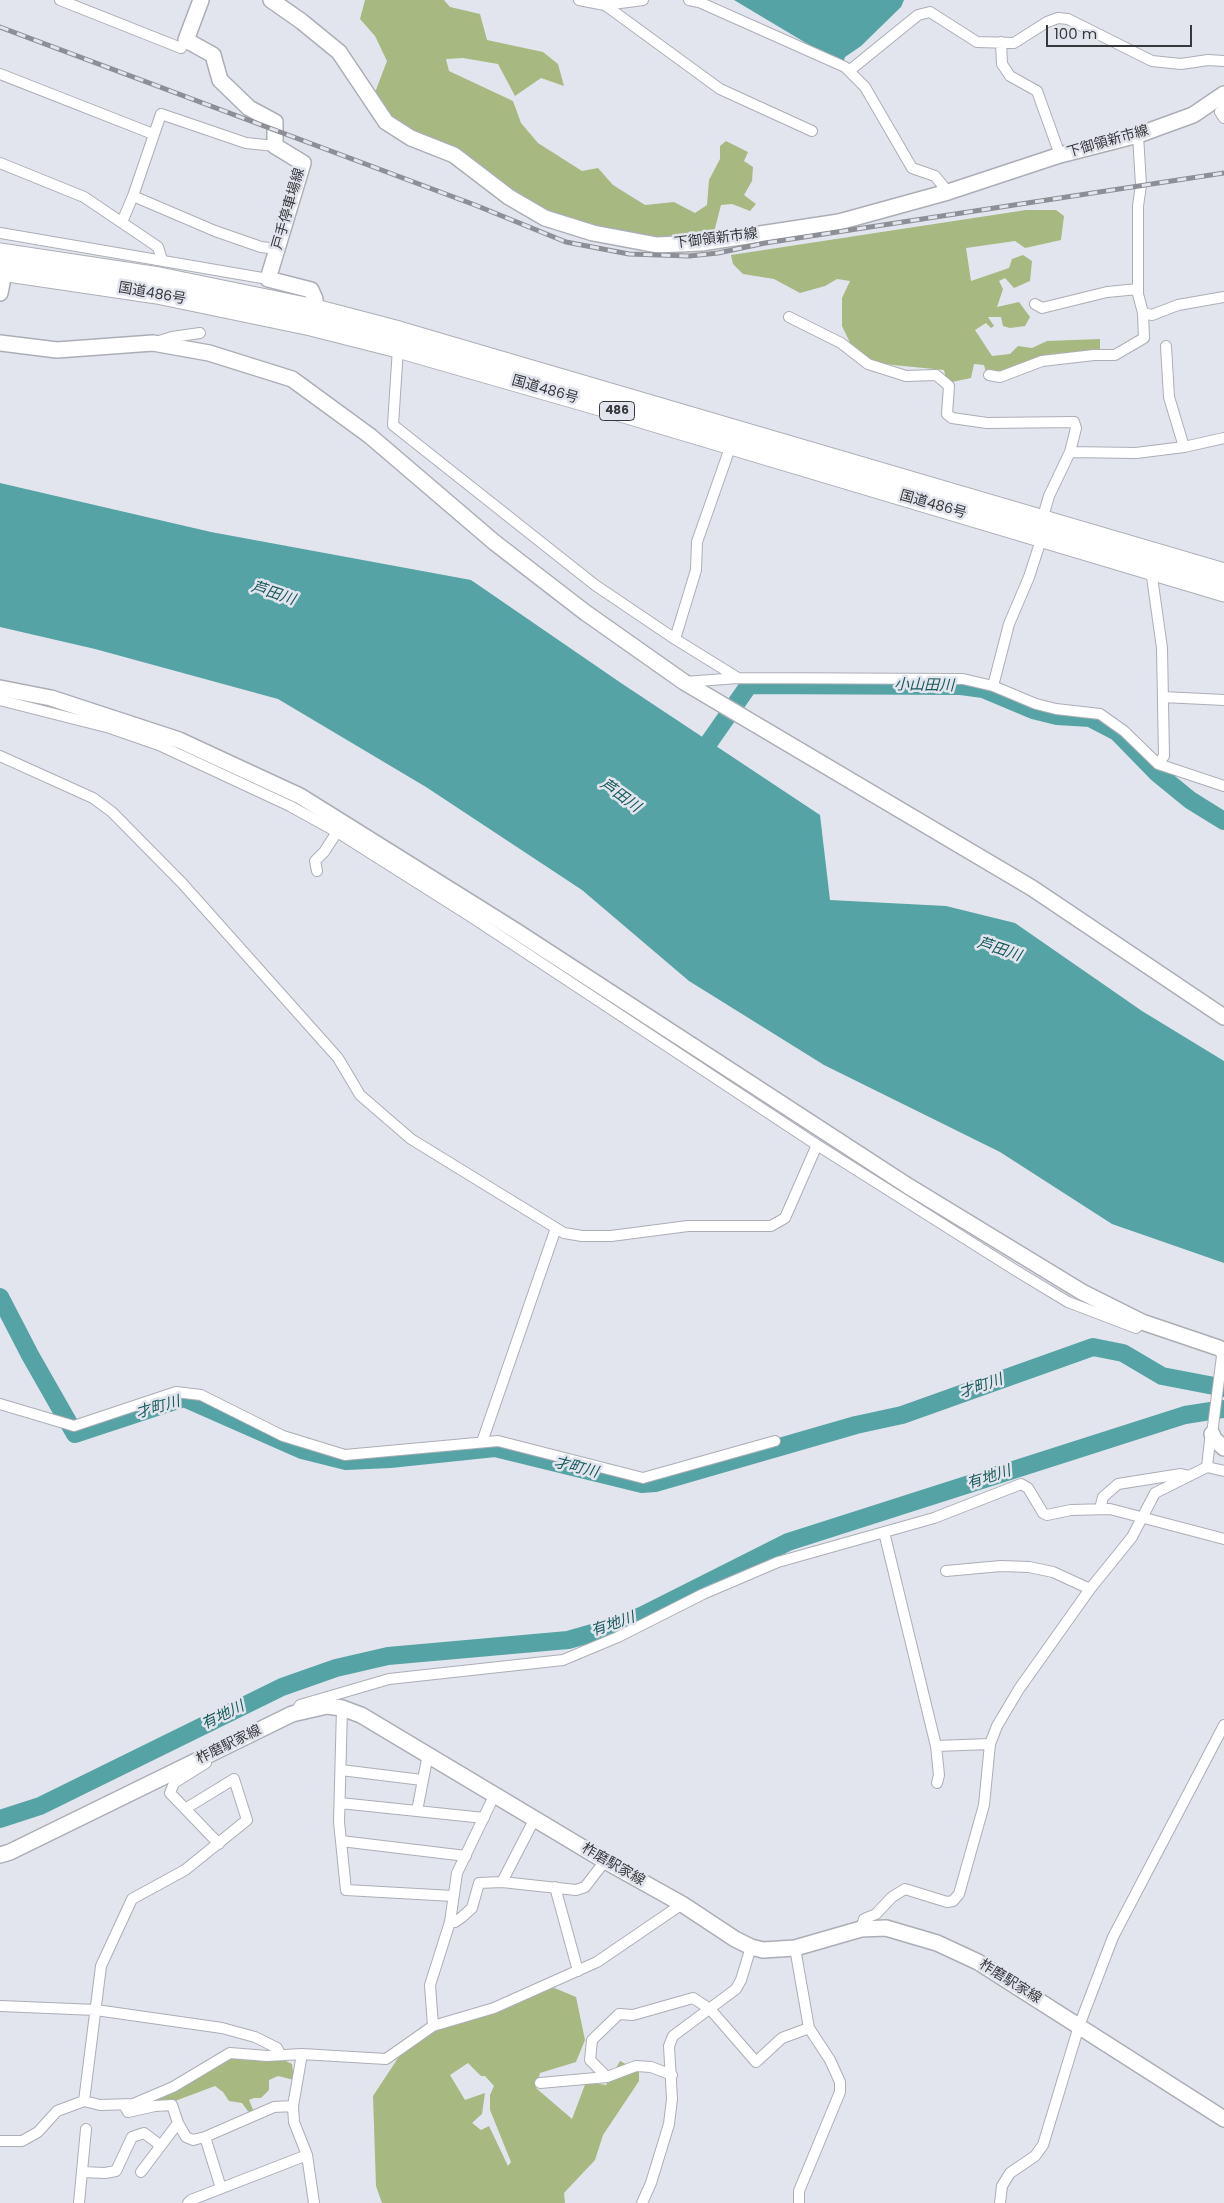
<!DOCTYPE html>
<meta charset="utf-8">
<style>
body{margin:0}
#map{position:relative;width:1224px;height:2203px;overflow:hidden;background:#e3e5ee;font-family:Poppins,sans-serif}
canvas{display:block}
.scale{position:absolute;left:1046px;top:25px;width:146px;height:22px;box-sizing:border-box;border:2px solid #37383b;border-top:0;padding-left:6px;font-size:15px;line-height:18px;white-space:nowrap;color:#37383b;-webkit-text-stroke:4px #e3e5ee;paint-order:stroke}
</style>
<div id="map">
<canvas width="1224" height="2203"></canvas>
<div class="scale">100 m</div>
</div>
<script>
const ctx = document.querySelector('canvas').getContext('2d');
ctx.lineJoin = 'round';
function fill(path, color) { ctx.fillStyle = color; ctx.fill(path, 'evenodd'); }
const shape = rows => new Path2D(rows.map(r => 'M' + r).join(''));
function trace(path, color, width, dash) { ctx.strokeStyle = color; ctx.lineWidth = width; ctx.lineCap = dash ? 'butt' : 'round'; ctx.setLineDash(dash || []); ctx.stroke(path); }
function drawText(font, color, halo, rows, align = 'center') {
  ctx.font = font + ' Poppins,"Noto Sans JP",sans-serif'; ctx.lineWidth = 5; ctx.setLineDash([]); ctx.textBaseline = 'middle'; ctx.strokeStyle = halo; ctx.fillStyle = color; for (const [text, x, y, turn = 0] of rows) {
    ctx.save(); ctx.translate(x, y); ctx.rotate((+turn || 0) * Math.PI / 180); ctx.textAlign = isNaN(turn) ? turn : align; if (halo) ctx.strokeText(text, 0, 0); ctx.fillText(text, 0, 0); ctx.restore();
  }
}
const forest = shape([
 [365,0,444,0,450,7,480,14,487,40,543,52,558,64,564,86,541,78,515,96,498,64,463,58,446,59,449,71,513,101,521,123,538,143,582,171,598,168,613,185,645,205,674,202,695,213,707,205,709,180,720,159,720,146,726,141,748,152,744,161,753,167,752,181,744,195,756,204,750,211,732,204,721,205,714,232,701,232,686,241,633,235,594,226,538,210,396,124,374,95,387,61,375,36,360,19],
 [1026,210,1056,210,1064,216,1061,240,1025,248,1015,241,966,248,971,281,1009,268,1012,259,1023,255,1032,261,1030,281,1014,288,1005,278,999,281,1003,289,997,307,1019,302,1030,317,1025,326,1010,328,1003,326,1001,317,988,317,994,326,991,328,986,323,975,330,992,356,1010,354,1018,346,1032,348,1047,341,1100,339,1100,350,1039,356,1003,372,986,372,984,365,974,364,971,378,947,383,944,370,873,363,854,351,842,326,842,298,850,281,837,279,825,286,800,293,774,279,743,274,733,264,731,255],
 [552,1987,576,1997,585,2040,576,2062,540,2073,536,2088,572,2119,586,2082,606,2085,620,2061,639,2071,639,2081,603,2135,595,2160,564,2193,565,2203,382,2203,376,2186,373,2096,398,2058,415,2042,438,2027],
 [468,2063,481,2076,485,2076,494,2086,490,2095,490,2110,511,2162,508,2166,489,2126,481,2130,472,2123,482,2114,485,2093,465,2100,450,2075],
 [231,2056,280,2058,292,2064,294,2080,278,2076,269,2080,269,2090,261,2098,254,2098,249,2100,254,2112,250,2114,242,2103,229,2101,223,2092,215,2086,175,2101,133,2109]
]);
const water = shape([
 [734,0,904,0,901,7,861,46,845,57,844,61,836,61],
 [0,483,211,532,471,580,621,683,820,815,830,900,946,906,1015,923,1142,1011,1224,1061,1224,1263,1112,1224,1000,1152,824,1065,689,981,582,890,426,787,278,699,95,649,0,627]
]);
const river = shape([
 [696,761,749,685,961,686,983,689,1033,710,1057,716,1090,718,1117,732,1157,773,1190,800,1224,821],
 [0,1297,30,1355,75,1434,184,1398,302,1450,346,1461,390,1459,495,1448,642,1484,655,1483,856,1425,902,1415,1093,1347,1123,1353,1162,1376,1224,1388],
 [0,1819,40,1806,282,1687,336,1668,388,1656,568,1640,610,1628,643,1615,788,1542,1185,1415,1224,1409]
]);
const street = shape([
 [60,0,181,48,186,40],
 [579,0,605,5,643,0],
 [689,0,699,2,845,67,865,87,912,168,935,176,948,192],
 [605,5,720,89,812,131],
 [1001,42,1002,64,1010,76,1037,91,1060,155],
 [849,71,918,15,930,12,977,42,1014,43,1047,22,1058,18,1068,19,1152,61,1181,64,1208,60,1224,61],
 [0,74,153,134],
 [1224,108,1220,112,1224,118],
 [1138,135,1141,185,1138,206,1138,294,1143,313,1152,315,1178,305,1224,297],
 [0,163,84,197,158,247,162,260],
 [133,196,215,231,261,247,277,249],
 [122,222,133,196,161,114,246,143,275,146],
 [0,233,268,279],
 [1035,304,1042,308,1107,292,1138,289],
 [789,317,841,343,868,364,906,376,936,375,949,386,947,414,952,418,987,423,1074,422,1076,428,1070,452,1049,496,1042,520,1039,546,1029,577,1009,624,993,686],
 [156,342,172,337,200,333],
 [1166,346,1169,397,1184,447],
 [398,348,393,425,595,585,675,639,738,678],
 [989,375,1000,377,1042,361,1094,355,1115,355,1144,338,1143,313],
 [1070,452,1136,453,1184,447,1224,438],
 [1151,570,1162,648,1164,756,1158,764],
 [675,639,696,570,697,542,731,445],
 [685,682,738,678,963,679,993,686,1036,704,1056,709,1100,714,1124,731,1158,764,1224,786],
 [1163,697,1224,700],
 [0,700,110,728,159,745,290,806,337,832,473,918,817,1145,1015,1270,1068,1302,1136,1328,1142,1322],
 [0,756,93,798,112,812,182,883,338,1058,360,1095,411,1139,564,1233,582,1236,611,1236,688,1226,771,1226,785,1218,817,1145],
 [317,871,315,861,324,852,337,832],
 [0,1404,74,1426,176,1392,201,1395,283,1436,345,1455,498,1441,643,1478,775,1441],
 [1212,1434,1222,1356,1219,1348],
 [482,1442,556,1228],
 [1207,1467,1210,1440,1213,1437],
 [1100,1509,1103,1497,1118,1484,1181,1474,1189,1476],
 [884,1532,936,1746,939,1775,937,1783],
 [946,1571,1001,1566,1029,1567,1053,1572,1090,1589],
 [298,1708,300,1705,389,1679,563,1660,618,1637,703,1594,778,1562,934,1518,1021,1484,1028,1488,1043,1513,1047,1515,1071,1510,1110,1509,1224,1539],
 [342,1708,339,1822,346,1890,453,1896],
 [936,1746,990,1744],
 [206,1763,174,1783,170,1793,219,1844],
 [341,1770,422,1780],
 [340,1803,484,1818],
 [417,1811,428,1754],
 [341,1841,466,1856],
 [502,1882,576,1890,585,1887,605,1861],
 [555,1887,578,1971],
 [450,1922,455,1922,462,1917,472,1908,479,1883,502,1882,535,1818],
 [861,1929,864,1919,876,1914,892,1897,905,1889,947,1902,953,1901,959,1894,984,1805,990,1744,997,1726,1019,1689,1090,1589,1132,1537,1155,1493,1207,1467,1224,1471],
 [795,1948,809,2028,830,2060,840,2082,840,2092,799,2191,799,2203],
 [0,2006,96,2010,222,2028,255,2037,277,2048,280,2054],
 [433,2026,430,1985,450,1922,457,1873,495,1794],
 [302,2054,293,2106,294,2122,307,2155,314,2203],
 [607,2077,590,2060,592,2040,619,2014,633,2015,693,1998,710,2009,756,2062,782,2038,809,2028],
 [540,2083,607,2077,636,2066,651,2067,672,2075],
 [84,2101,100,2105,133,2104,173,2087,230,2053,267,2056,302,2054,386,2059,433,2026,494,2008,597,1962,682,1904],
 [124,2105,128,2112,155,2106,172,2105,178,2123,186,2137,193,2140,205,2137,221,2188],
 [205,2137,274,2107,293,2106],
 [0,2141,22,2141,38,2132,57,2111,84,2101,101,1966,132,1899,185,1870,247,1820,234,1779,185,1809],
 [82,2172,105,2173,116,2171,132,2137,144,2133,160,2145],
 [141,2172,178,2123],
 [79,2203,86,2129],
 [188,2203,191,2200,307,2155],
 [642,2203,651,2183,669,2124,672,2099,669,2046,673,2036,736,1989,741,1980,751,1947],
 [1000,2203,1002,2186,1010,2173,1035,2156,1043,2145,1079,2026,1113,1937,1224,1725]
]);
const secondary = shape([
 [201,0,186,40,213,55,220,80,249,108,275,122,275,146,303,163,268,279,311,290,315,299,313,319],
 [271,0,301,21,339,52,386,122,411,138,454,155,509,197,545,218,593,233,657,245,701,243,839,222,948,192,1060,155,1138,135,1193,115,1224,94],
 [0,293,6,262],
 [0,343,57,350,153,343,209,353,292,379,370,436,494,542,586,613,684,682,1032,888,1224,1017],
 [0,688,51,698,179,740,300,796,516,931,908,1186,1082,1292,1142,1322,1219,1348],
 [1212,1434,1214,1439,1224,1448],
 [0,1855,10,1852,292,1714,327,1706,342,1708,361,1715,605,1861,682,1904,735,1939,751,1947,763,1950,795,1948,861,1929,886,1928,937,1943,978,1962,1224,2119]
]);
const highway = shape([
 [0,253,159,277,315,309,399,331,1224,573],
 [0,271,157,294,311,326,398,348,614,410,1224,592]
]);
const rail = shape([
 [0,27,475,205,566,242,629,254,689,256,718,253,765,243,1224,173]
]);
const shields = [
 [617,411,35]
];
const shieldNames = [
 ["486",617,411]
];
const streetNames = [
 ["下御領新市線",1108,142,-16],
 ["戸手停車場線",289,209,-74],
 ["下御領新市線",716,239,-7],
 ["国道486号",152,294,10],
 ["国道486号",545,390,16],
 ["国道486号",933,505,16],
 ["柞磨駅家線",229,1745,-26],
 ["柞磨駅家線",613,1865,30],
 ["柞磨駅家線",1010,1982,32]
];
const waterNames = [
 ["芦田川",273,594,18],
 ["小山田川",924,686,1],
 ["芦田川",620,796,36],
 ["芦田川",999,950,18],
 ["才町川",981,1387,-19],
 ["才町川",158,1408,-16],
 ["才町川",576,1468,14],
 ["有地川",989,1478,-18],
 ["有地川",613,1625,-19],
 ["有地川",223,1716,-26]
];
fill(forest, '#a7b881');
fill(water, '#55a3a5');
trace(river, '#55a3a5', 18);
trace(street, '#acaeb6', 12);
trace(secondary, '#acaeb6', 18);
trace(highway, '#acaeb6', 21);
trace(street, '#fff', 10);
trace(secondary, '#fff', 15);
trace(highway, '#fff', 19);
trace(rail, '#8d8f95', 5);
trace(rail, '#e3e5ee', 3, [9]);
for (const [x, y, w] of shields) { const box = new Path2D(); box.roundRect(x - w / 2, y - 9.5, w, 19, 4); ctx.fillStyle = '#e3e5ee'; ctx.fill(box); trace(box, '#37383b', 1); }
drawText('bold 12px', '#37383b', null, shieldNames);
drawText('14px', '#37383b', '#e3e5ee', streetNames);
drawText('italic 15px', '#165a5c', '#e3e5ee', waterNames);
</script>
